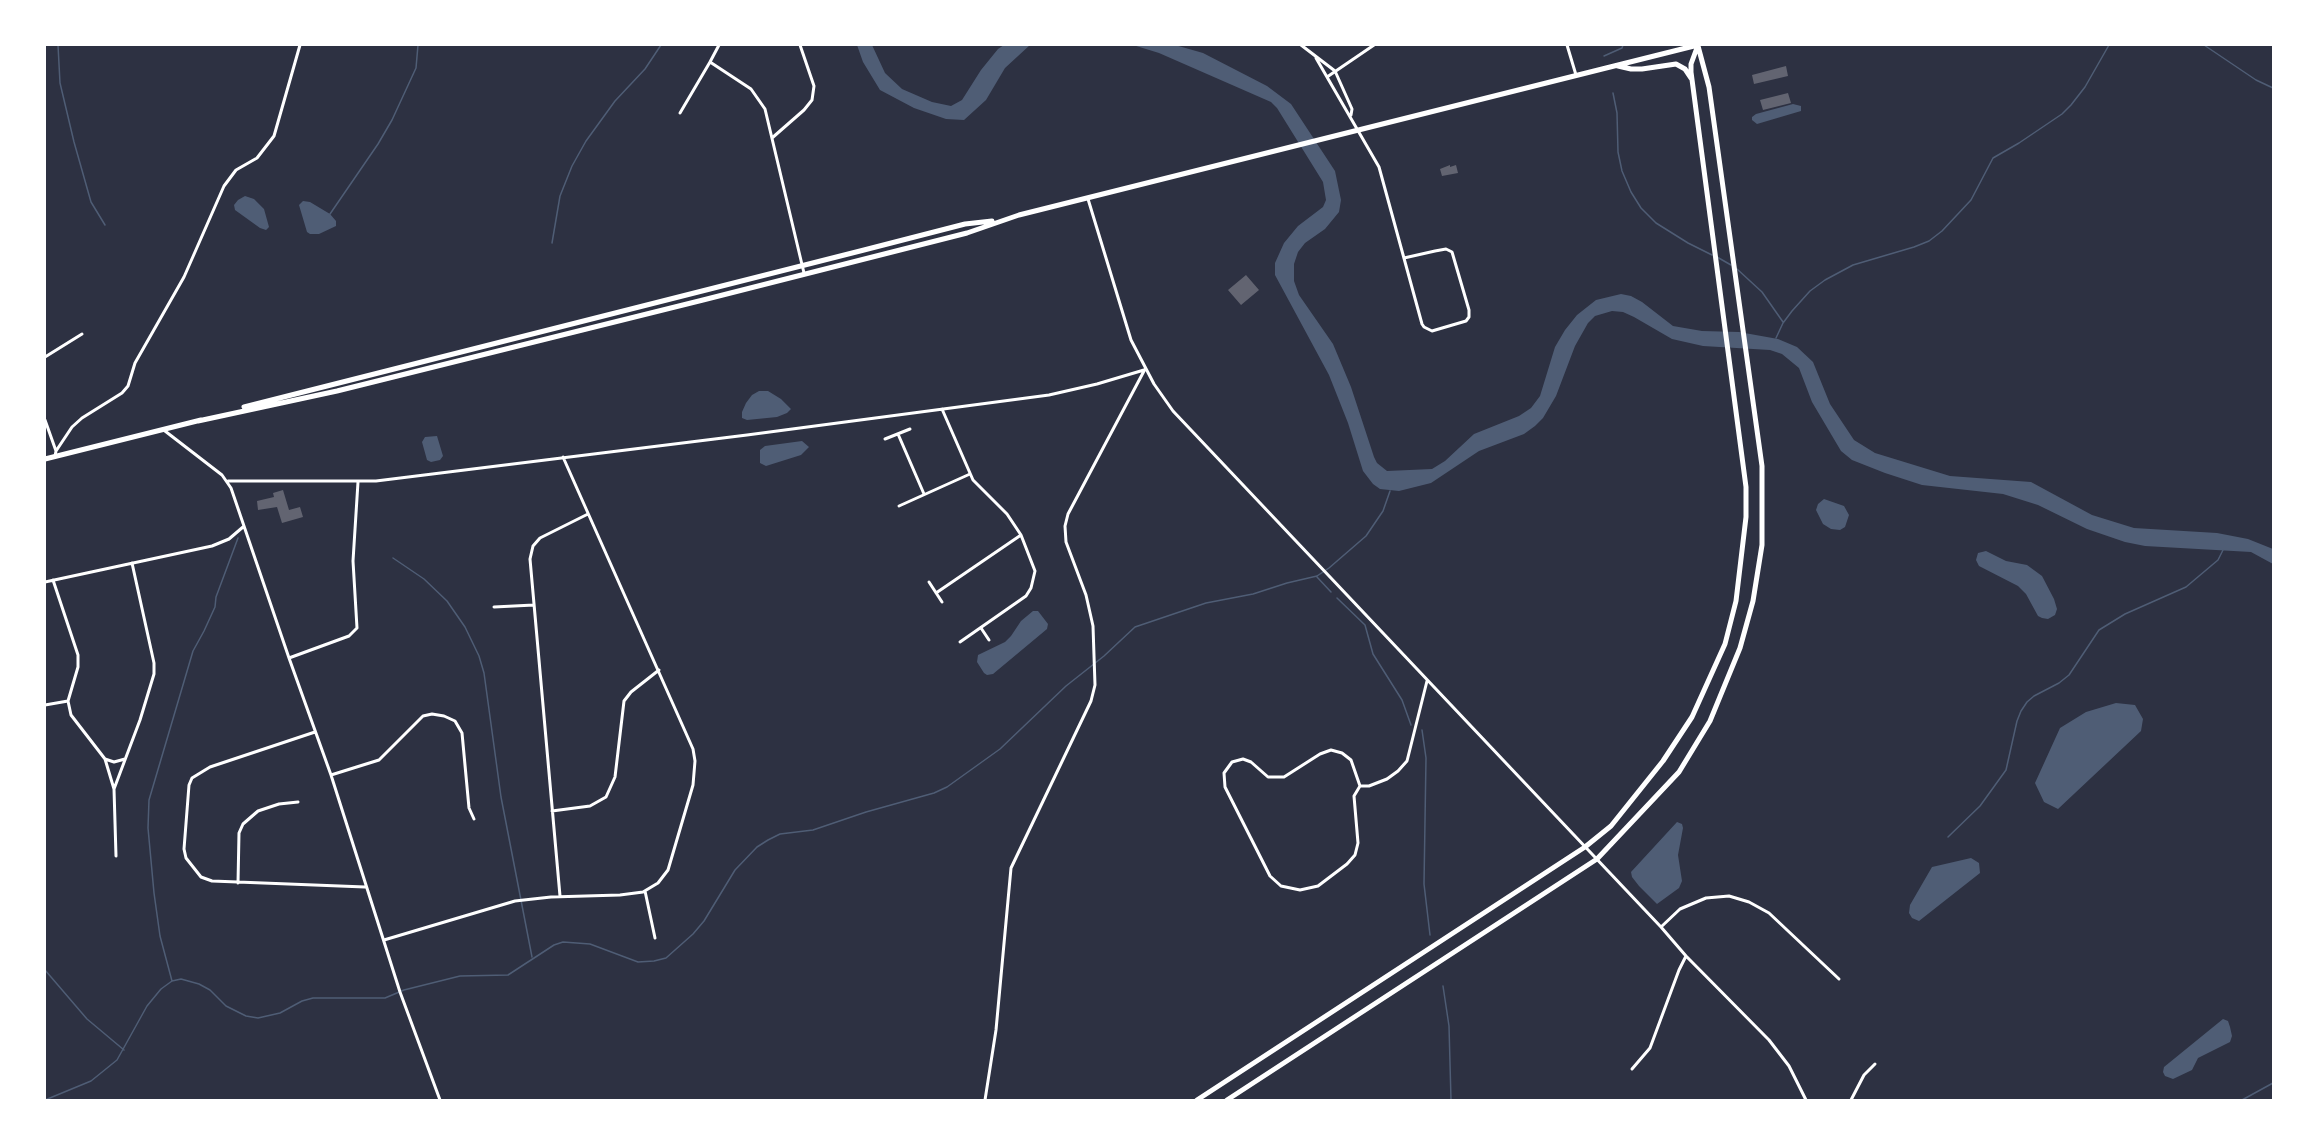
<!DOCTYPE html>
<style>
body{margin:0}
#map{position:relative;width:2318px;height:1145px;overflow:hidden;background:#2d3142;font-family:"Alegreya Sans",sans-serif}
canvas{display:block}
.frame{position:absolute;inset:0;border:46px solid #fff;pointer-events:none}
</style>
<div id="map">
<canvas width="2318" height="1145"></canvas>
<div class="frame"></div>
</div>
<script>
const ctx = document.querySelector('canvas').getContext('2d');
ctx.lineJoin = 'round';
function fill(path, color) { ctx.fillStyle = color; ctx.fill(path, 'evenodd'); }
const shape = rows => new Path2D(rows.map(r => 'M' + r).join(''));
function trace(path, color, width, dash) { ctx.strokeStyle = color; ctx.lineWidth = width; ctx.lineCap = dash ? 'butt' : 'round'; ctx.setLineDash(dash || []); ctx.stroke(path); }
const water = shape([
 [857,45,872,45,885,73,902,89,932,102,951,106,962,100,981,70,998,49,1004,45,1030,45,1005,68,986,100,964,120,946,119,914,108,880,90,863,62],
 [1133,45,1175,45,1203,53,1267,86,1291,104,1335,171,1341,200,1339,212,1325,229,1305,243,1298,252,1294,264,1294,281,1299,295,1333,344,1351,387,1374,457,1377,463,1387,471,1432,469,1445,461,1474,434,1519,416,1531,408,1540,396,1555,347,1565,330,1577,315,1596,300,1621,294,1631,296,1642,302,1673,326,1702,331,1739,332,1778,339,1797,347,1813,362,1830,404,1854,440,1875,453,1950,476,2031,482,2092,515,2134,528,2217,533,2248,539,2273,549,2273,564,2251,552,2145,546,2125,542,2087,529,2038,505,2003,494,1922,485,1885,473,1852,460,1841,451,1812,402,1799,368,1782,354,1770,350,1703,346,1672,339,1634,317,1623,312,1612,311,1595,316,1588,323,1575,346,1556,396,1543,418,1535,426,1524,434,1479,451,1431,483,1399,491,1380,489,1373,484,1363,471,1348,423,1329,375,1275,275,1275,263,1284,243,1298,226,1323,207,1326,200,1323,182,1277,108,1271,102,1159,53],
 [1793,104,1801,106,1801,111,1757,124,1752,120,1752,117,1756,114],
 [245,196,254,199,264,209,269,227,266,230,260,228,235,210,234,205,238,200],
 [303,201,310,202,330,214,336,221,336,226,319,234,310,234,307,232,299,205],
 [759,391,768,391,781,399,791,409,787,413,777,417,747,420,742,418,742,412,746,403,752,395],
 [437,436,443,456,440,460,431,462,427,460,422,442,425,437],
 [802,441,809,447,801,455,766,466,760,463,760,450,765,446],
 [1824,499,1844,506,1849,515,1845,527,1840,530,1831,529,1823,524,1816,510,1818,504],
 [1986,551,2006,561,2027,565,2042,576,2054,599,2057,609,2055,615,2048,619,2042,618,2038,616,2026,594,2018,586,1979,566,1976,560,1978,553],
 [1033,611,1038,611,1048,624,1047,629,993,674,987,675,984,673,977,662,978,655,1005,642,1011,636,1021,621],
 [2116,703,2135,705,2143,719,2141,731,2058,809,2044,802,2035,783,2060,728,2086,712],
 [1677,822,1682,824,1683,828,1678,855,1682,881,1679,888,1657,904,1639,886,1632,877,1631,872],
 [1971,858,1979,863,1980,873,1919,921,1912,918,1909,913,1910,905,1932,867],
 [2223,1019,2228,1021,2230,1027,2232,1036,2230,1042,2198,1058,2192,1070,2173,1079,2165,1076,2163,1072,2164,1067]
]);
const stream = shape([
 [58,45,60,83,74,142,91,202,105,225],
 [2204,45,2256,80,2273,88],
 [1604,56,1622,48,1623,45],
 [1613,93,1617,113,1618,152,1622,171,1631,192,1641,208,1656,223,1688,243,1712,255],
 [330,214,378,144,392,120,416,68,418,45],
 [552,243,560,196,572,166,586,141,615,101,645,69,661,45],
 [1717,257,1731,265],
 [1737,269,1762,292,1783,322],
 [1776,338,1783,323,1792,311,1810,291,1825,280,1853,265,1914,247,1929,241,1942,231,1971,200,1993,158,2019,143,2062,114,2071,105,2085,87,2109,45],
 [393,558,424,579,447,601,465,627,479,656,484,673,501,797,532,957],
 [1317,577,1331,592],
 [1337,598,1365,625,1373,654,1402,700,1411,725],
 [1422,730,1426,758,1424,884,1430,935],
 [1948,837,1980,806,2006,770,2017,721,2021,711,2027,702,2034,696,2059,683,2069,675,2099,630,2125,614,2186,587,2218,560,2223,550],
 [45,970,87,1019,124,1050],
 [172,981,160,936,154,893,148,828,149,800,193,651,204,631,215,607,216,597,238,538],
 [1443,986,1449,1026,1451,1100],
 [45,1100,91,1081,117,1060,147,1006,161,989,172,981,181,979,199,984,210,990,226,1006,246,1016,258,1018,280,1013,302,1001,313,998,385,998,404,990,460,976,508,975,554,945,563,942,590,944,638,962,654,961,666,958,693,934,704,921,735,870,757,847,768,840,780,834,813,830,866,812,934,793,947,787,1000,749,1066,686,1104,656,1135,627,1206,603,1253,594,1287,583,1317,576,1329,568,1366,536,1383,511,1390,491],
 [2242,1100,2273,1083]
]);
const building = shape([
 [1786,66,1788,76,1754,84,1752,75],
 [1788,93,1791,103,1763,110,1760,100],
 [1450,165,1450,167,1456,165,1458,173,1442,176,1440,169],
 [1246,275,1259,290,1241,305,1228,290],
 [283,490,289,510,300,507,303,517,282,523,277,507,258,510,257,501,274,497,273,493]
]);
const minor = shape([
 [719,45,710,62,751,89,765,109,804,273],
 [1301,45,1335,71,1352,109,1351,115],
 [1567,45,1576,75],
 [1316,58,1379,167,1422,324,1424,327,1432,331,1466,321,1469,317,1469,310,1452,252,1446,249,1435,251,1404,258],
 [1327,77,1374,45],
 [680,113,710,62],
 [772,138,804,110,812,100,814,86,800,45],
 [1088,199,1131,340,1154,384,1173,411,1661,927,1686,956,1769,1040,1789,1066,1806,1100],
 [45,357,82,334],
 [942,409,973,480,1007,514,1021,535,1035,571,1031,588,1026,596,960,642],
 [45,420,56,451,55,456],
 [165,431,222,475,231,488,289,658,331,775,400,992,440,1100],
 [898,434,924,494],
 [885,439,910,429],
 [56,451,72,427,82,418,122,393,128,386,135,363,184,277,224,186,236,170,257,158,274,136,300,45],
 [228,481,376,481,747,435,1049,395,1097,384,1144,370],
 [899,506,970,474],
 [53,580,78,655,78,667,68,701,71,715,105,759,114,762,125,759],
 [45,582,212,546,229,539,243,527],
 [929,582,942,602],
 [936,593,1021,535],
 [494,607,534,605],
 [981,628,989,640],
 [289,658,349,636,357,628,353,561,358,482],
 [45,705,68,701],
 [315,732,210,767,192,778,189,785,184,849,186,858,201,877,212,881,365,887],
 [1331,750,1342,753,1351,760,1360,786,1354,796,1358,843,1355,855,1347,864,1318,886,1300,890,1281,886,1270,876,1225,787,1224,773,1232,762,1243,759,1251,762,1268,777,1284,777,1320,754,1331,750],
 [105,759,114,789],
 [331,775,379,760,423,716,432,714,444,716,455,721,462,733,469,808,474,819],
 [1360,786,1369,786,1387,779,1398,771,1407,761,1427,681],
 [552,811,590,806,606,797,615,777,624,701,631,692,659,670],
 [116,856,114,789,140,720,154,674,154,663,132,563],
 [238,883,239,833,243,824,258,811,279,804,298,802],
 [645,891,655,938],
 [560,896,530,559,533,546,540,538,588,514],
 [1661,927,1680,909,1706,898,1729,896,1749,902,1769,913,1839,979],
 [384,940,515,901,551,897,620,895,643,892,658,883,668,870,693,785,695,761,693,749,563,457],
 [1632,1069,1650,1048,1679,970,1686,956],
 [985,1100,996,1030,1011,868,1091,701,1095,685,1093,626,1086,595,1066,542,1065,526,1068,514,1144,371],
 [1851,1100,1864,1075,1875,1064]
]);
const primary = shape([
 [1618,66,1631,69,1642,69,1676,64,1685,69,1691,78],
 [244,407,864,250,965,224,992,221],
 [198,421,337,391,703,300,967,233,1019,215,1698,45],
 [45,459,201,420],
 [1197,1100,1585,847,1611,826,1663,761,1692,717,1725,644,1736,601,1746,517,1746,487,1691,72,1691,64,1698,45],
 [1227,1100,1597,859,1679,772,1710,721,1740,648,1753,601,1762,545,1762,466,1709,87,1698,46]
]);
fill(water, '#4f5d75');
trace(stream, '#4f5d75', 1.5);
fill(building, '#626471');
trace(minor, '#fff', 3);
trace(primary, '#fff', 5);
</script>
